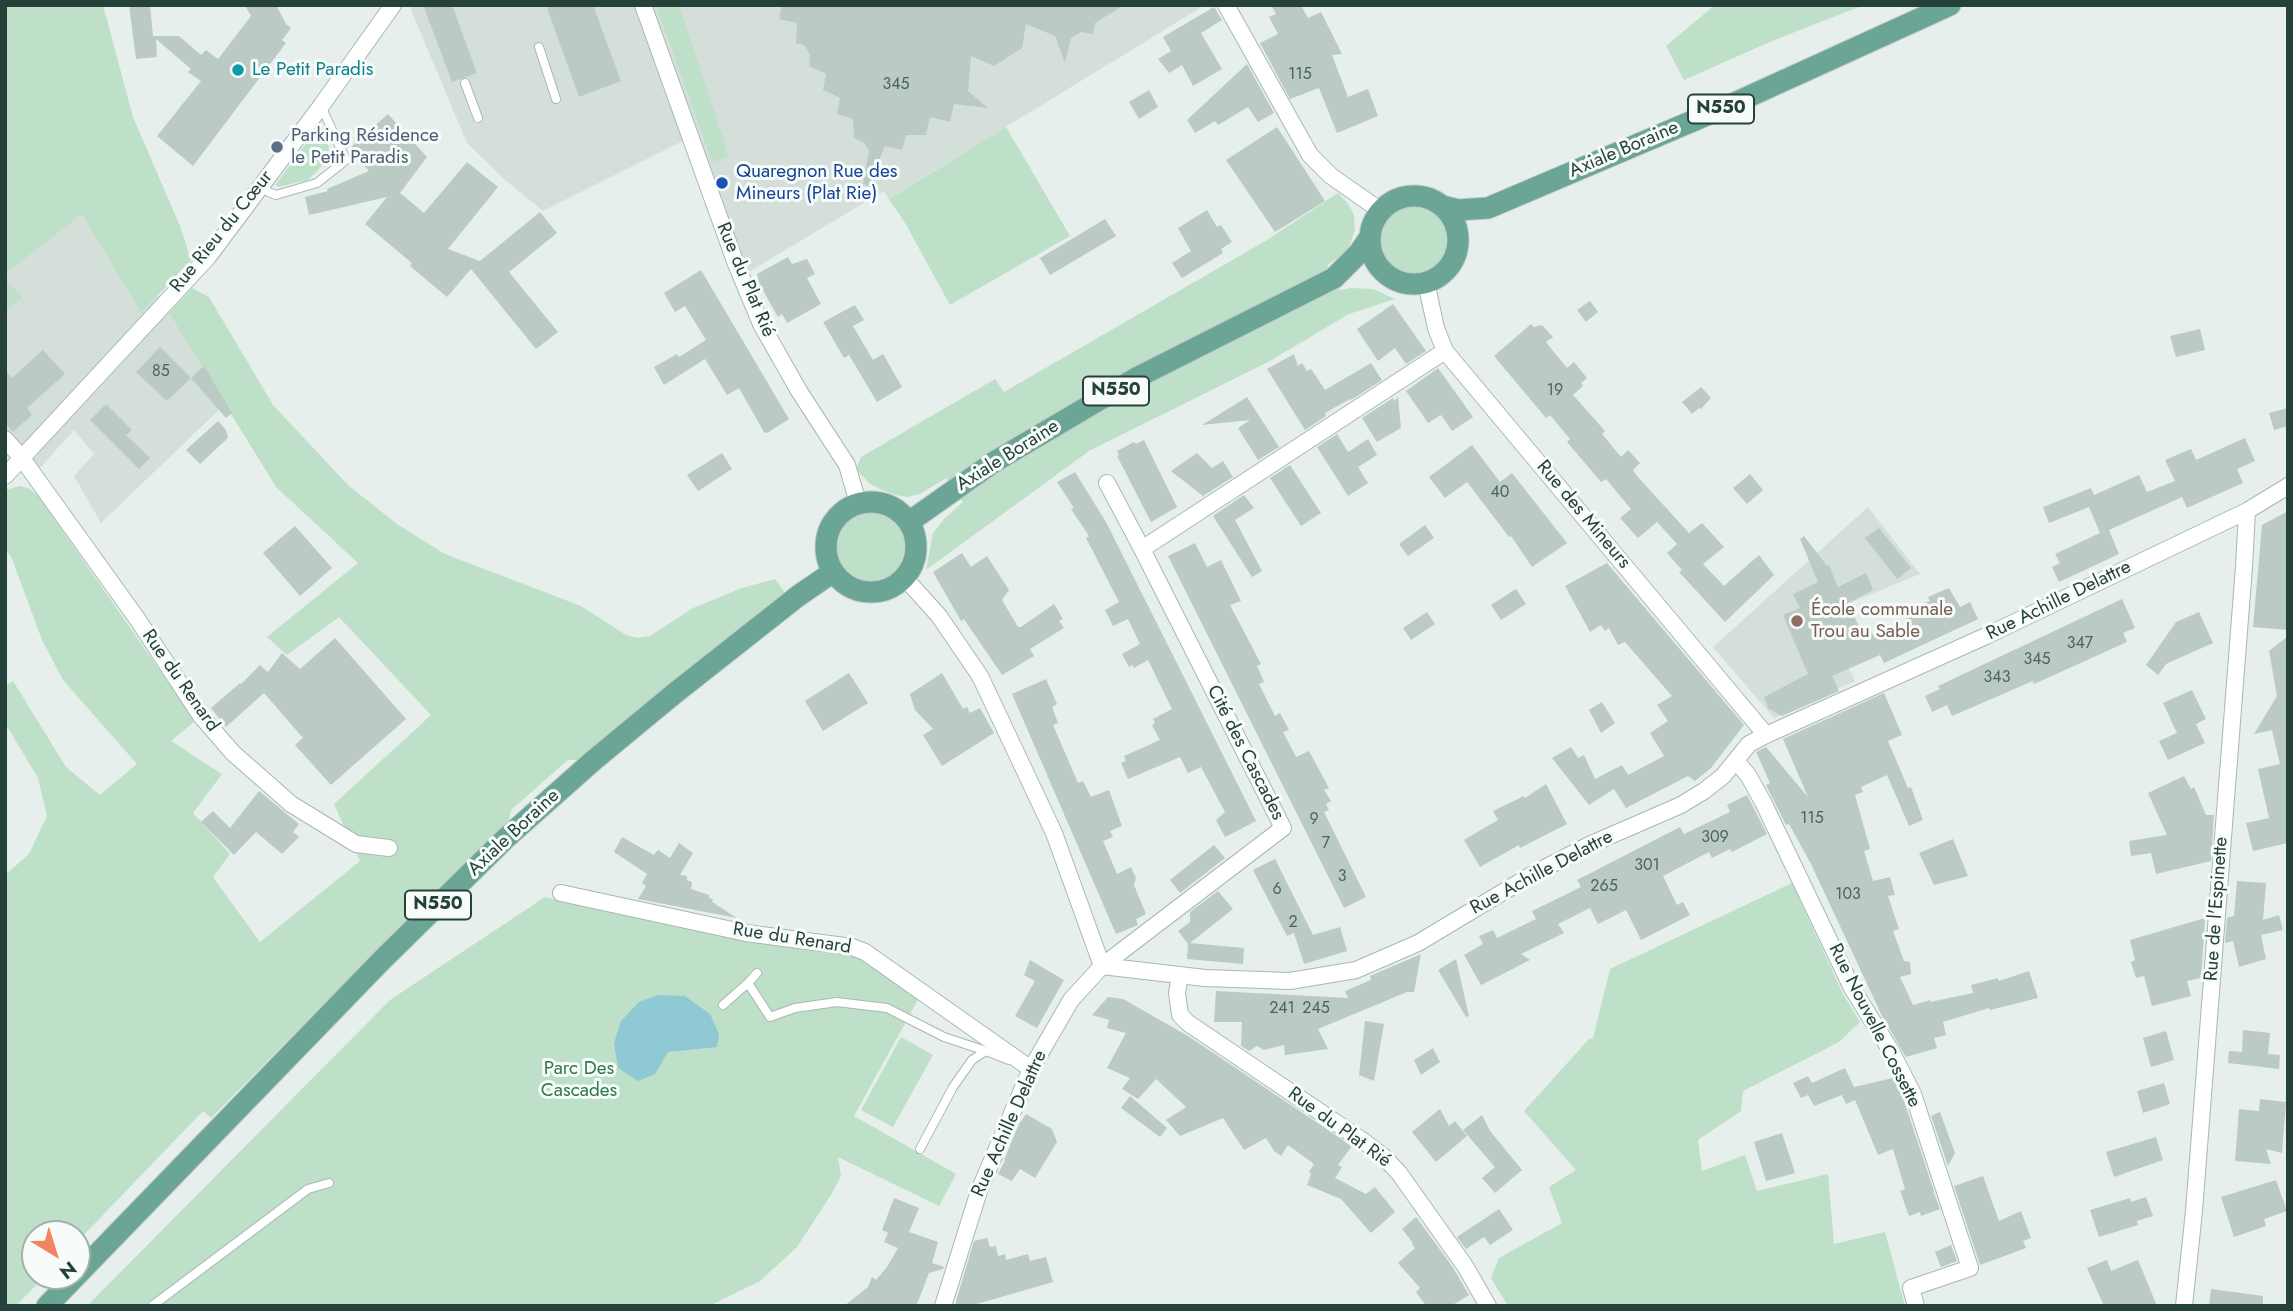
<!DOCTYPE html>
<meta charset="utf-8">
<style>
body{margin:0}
#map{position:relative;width:2293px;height:1311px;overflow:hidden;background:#e6efeb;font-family:Jost,sans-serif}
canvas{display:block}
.frame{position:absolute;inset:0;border:7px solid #24423a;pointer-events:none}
.north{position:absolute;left:21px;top:1220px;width:70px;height:70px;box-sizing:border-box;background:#f7fbf9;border:2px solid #a3b1ad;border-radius:50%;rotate:142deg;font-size:19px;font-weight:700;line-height:28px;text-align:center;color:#24423a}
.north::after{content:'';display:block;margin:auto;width:24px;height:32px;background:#f4845f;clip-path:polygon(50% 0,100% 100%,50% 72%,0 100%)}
</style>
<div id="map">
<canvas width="2293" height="1311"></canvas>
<div class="frame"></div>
<div class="north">N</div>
</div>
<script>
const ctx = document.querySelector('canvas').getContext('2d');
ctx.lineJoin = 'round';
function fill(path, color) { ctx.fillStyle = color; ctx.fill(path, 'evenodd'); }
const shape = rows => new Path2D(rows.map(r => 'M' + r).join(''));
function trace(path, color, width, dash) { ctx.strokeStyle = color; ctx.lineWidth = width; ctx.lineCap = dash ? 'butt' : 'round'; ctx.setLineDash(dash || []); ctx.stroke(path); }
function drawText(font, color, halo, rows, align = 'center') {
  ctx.font = font + ' Jost,sans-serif'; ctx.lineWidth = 6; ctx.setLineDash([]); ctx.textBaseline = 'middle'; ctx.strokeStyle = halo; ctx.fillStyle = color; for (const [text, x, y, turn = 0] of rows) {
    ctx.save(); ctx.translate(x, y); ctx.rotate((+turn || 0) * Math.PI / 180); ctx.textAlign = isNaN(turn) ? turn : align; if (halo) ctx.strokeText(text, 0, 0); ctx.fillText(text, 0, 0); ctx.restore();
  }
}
const built = shape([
 [409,5,635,5,683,141,543,211,505,180,467,143],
 [649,5,1205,5,890,198,889,199,884,191,745,274],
 [82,213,141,313,158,295,225,404,101,523,74,476,94,454,74,430,38,470,5,451,5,313,23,297,5,279,5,274],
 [1868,507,1920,574,1847,604,1839,649,1855,681,1774,718,1713,647]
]);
const green = shape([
 [5,5,103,5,133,117,180,226,191,260,141,313,82,214,5,274],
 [656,5,679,5,729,157,712,162],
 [1715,5,1864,5,1772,41,1684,80,1666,46],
 [319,126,323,127,331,157,308,180,279,187,275,185],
 [1006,127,1070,236,950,305,905,223,889,199],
 [1338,193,1348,204,1354,215,1355,230,1349,247,1343,255,1327,265,1340,290,1351,288,1373,289,1395,299,1349,314,1268,362,1089,451,926,570,933,533,946,517,963,502,946,478,920,494,908,497,895,495,882,490,870,484,856,469,861,457,995,379,1004,392,1267,240],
 '1379 240a34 34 0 1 1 68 0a34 34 0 1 1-68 0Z',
 [5,279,23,297,5,313],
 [192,288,209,297,273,405,349,486,397,524,445,554,581,606,626,635,637,638,650,636,693,608,742,588,775,579,787,595,579,760,568,760,511,810,508,824,429,898,211,1118,203,1111,77,1242,77,1234,35,1234,35,1276,45,1276,16,1306,5,1306,5,875,29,854,47,816,38,778,5,723,5,686,13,681,66,767,100,795,137,764,63,680,42,640,12,559,5,548,5,490,20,486,30,489,39,497,195,721,171,741,222,774,193,813,230,854,213,877,260,942,360,861,334,804,431,715,339,617,287,655,267,637,358,563,276,487,169,313],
 '837 547a34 34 0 1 1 68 0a34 34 0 1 1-68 0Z',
 [1792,883,1843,994,1860,1022,1839,1042,1743,1091,1741,1111,1698,1140,1702,1171,1745,1155,1757,1191,1828,1174,1834,1244,1885,1232,1905,1306,1508,1306,1491,1278,1499,1258,1562,1223,1549,1187,1576,1170,1524,1111,1589,1039,1593,1038,1610,969],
 [545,897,747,942,861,955,920,996,854,1116,956,1174,939,1206,838,1157,841,1176,831,1195,797,1247,760,1281,709,1306,87,1306,390,1000],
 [901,1037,933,1055,893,1127,861,1110]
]);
const water = shape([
 [658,995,685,996,710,1014,719,1034,717,1047,668,1052,655,1074,638,1081,618,1068,614,1043,621,1021,639,1002]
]);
const building = shape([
 [129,5,150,5,153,36,179,36,201,55,206,50,218,59,251,16,245,5,276,5,286,24,291,28,282,40,286,43,193,166,157,136,201,81,188,72,191,69,156,39,157,57,136,59],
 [423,5,452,5,477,73,452,82],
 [546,5,593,5,621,81,579,97],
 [782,5,1124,5,1095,23,1093,34,1081,32,1071,38,1065,63,1055,36,1026,24,1022,48,994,66,971,56,968,91,988,108,954,104,950,122,930,117,926,135,906,135,902,150,885,146,868,186,863,184,869,150,863,142,854,138,853,119,837,114,840,98,823,90,826,74,809,66,810,55,804,45,796,43,797,23,779,19],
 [1271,5,1301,5,1308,18,1321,12,1342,54,1332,55,1348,97,1368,89,1378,116,1337,133,1319,88,1290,99,1260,43,1278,34,1269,17,1276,14],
 [1214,7,1222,20,1201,33,1222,69,1193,86,1182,65,1169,73,1158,59,1171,51,1163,37],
 [1247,64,1274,113,1258,122,1248,107,1218,125,1215,121,1195,133,1187,120],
 [1149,90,1158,107,1139,119,1129,102],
 [388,114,427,157,400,193,424,213,467,162,498,187,448,249,480,261,540,212,557,233,509,272,558,332,536,349,471,269,447,297,410,266,412,263,365,224,387,197,309,215,305,197,328,191,327,189,369,171,349,149],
 [1277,127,1325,201,1275,232,1226,160],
 [1207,210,1217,227,1221,225,1232,242,1221,249,1223,253,1182,278,1172,263,1191,251,1178,228],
 [1105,219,1116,236,1050,275,1040,258],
 [788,257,792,264,807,259,815,274,807,278,821,304,787,323,782,314,778,317,760,285,757,274],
 [701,270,789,419,767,433,764,432,739,388,727,395,705,359,664,385,654,367,677,354,679,357,706,340,685,306,675,312,664,293],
 [1590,301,1598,312,1586,322,1577,310],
 [1393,304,1426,351,1406,364,1395,348,1378,361,1357,329],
 [855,305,864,320,853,326,873,360,883,354,902,387,877,402,849,355,844,358,823,322],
 [1531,324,1534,327,1542,325,1553,337,1546,342,1549,346,1567,368,1574,362,1587,378,1581,383,1583,386,1573,395,1605,431,1602,434,1621,457,1628,450,1640,463,1633,470,1637,476,1689,533,1702,523,1724,547,1703,564,1724,586,1759,555,1774,575,1725,622,1679,572,1682,570,1667,553,1677,544,1657,522,1638,538,1620,518,1631,509,1606,479,1601,482,1567,442,1570,439,1550,415,1546,418,1494,356],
 [2200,329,2205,350,2176,357,2170,336],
 [160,347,191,378,167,401,136,372],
 [43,350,65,374,27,408,32,415,13,432,5,423,5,370,12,378],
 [1294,354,1298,366,1302,363,1307,371,1311,369,1325,390,1371,363,1382,380,1351,400,1350,399,1325,413,1326,416,1305,430,1267,369],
 [204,366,232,413,226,418,191,378],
 [1438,368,1473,417,1452,431,1441,415,1428,423,1406,391],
 [1701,387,1711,398,1701,409,1699,408,1692,414,1682,402],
 [1247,397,1279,447,1258,460,1238,428,1250,420,1202,425],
 [1398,397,1401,428,1377,442,1362,418,1393,398,1394,401],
 [106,404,132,430,126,435,150,458,139,469,90,420],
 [2288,408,2288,426,2274,430,2269,413],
 [218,421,226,430,228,438,200,464,186,450],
 [1337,434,1348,452,1368,439,1377,455,1358,467,1368,483,1348,496,1317,447],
 [2245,438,2255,461,2237,469,2243,483,2187,508,2182,497,2109,530,2119,554,2059,582,2052,567,2060,563,2055,554,2100,533,2089,507,2049,523,2043,507,2091,488,2094,495,2139,475,2147,492,2175,481,2165,460,2191,449,2196,460],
 [1144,440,1177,507,1151,522,1117,456,1119,455,1117,451,1134,442,1136,444],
 [1472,445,1500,482,1512,473,1567,543,1532,567,1511,536,1509,537,1467,482,1445,498,1429,477],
 [722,453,732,469,698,491,687,475],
 [1197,453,1212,468,1223,461,1233,477,1203,496,1171,471],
 [1290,465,1321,513,1301,526,1270,478],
 [1075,472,1106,522,1256,821,1225,837,1216,820,1225,812,1201,767,1188,773,1180,757,1128,779,1121,763,1126,761,1124,756,1160,740,1152,725,1155,723,1153,719,1172,709,1148,660,1134,668,1133,665,1129,667,1122,654,1140,644,1128,619,1113,626,1105,610,1119,602,1086,538,1089,536,1071,509,1074,508,1057,482],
 [1750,474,1763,490,1747,504,1733,488],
 [1244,495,1254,508,1235,520,1262,571,1252,577,1213,516],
 [2288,511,2288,630,2253,627,2262,525],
 [1425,525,1434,538,1408,556,1399,544],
 [295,526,332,568,300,596,263,553],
 [1879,528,1911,568,1897,579,1865,538],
 [1804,536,1827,566,1829,565,1838,587,1866,573,1873,590,1848,603,1862,633,1870,630,1875,638,1909,625,1905,615,1917,609,1916,606,1930,601,1928,597,1949,588,1960,607,1970,602,1978,619,1884,663,1880,655,1832,676,1839,691,1782,716,1768,708,1764,697,1808,674,1783,615,1800,608,1793,594,1818,582,1800,539],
 [1195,543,1207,567,1221,560,1241,601,1230,605,1261,664,1257,666,1264,682,1259,684,1275,716,1280,713,1289,730,1283,732,1296,757,1309,751,1329,788,1324,790,1331,801,1326,804,1329,810,1324,812,1366,897,1344,908,1168,556],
 [962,553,971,567,987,556,1009,590,1002,600,1018,627,1021,627,1054,604,1063,619,1059,621,1064,628,1030,649,1034,656,1002,675,964,619,961,621,933,572],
 [1607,563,1744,725,1711,768,1695,781,1688,776,1626,808,1614,789,1589,805,1552,758,1571,747,1578,758,1584,755,1595,779,1622,765,1628,775,1664,756,1650,733,1668,721,1657,705,1672,696,1625,642,1618,645,1609,628,1605,631,1601,625,1590,632,1565,586],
 [1516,589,1526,604,1501,620,1491,605],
 [2122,599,2135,628,2123,633,2127,642,2034,684,2033,681,1952,716,1947,705,1932,712,1925,696,1940,689,1938,686],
 [1427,612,1435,624,1411,640,1403,628],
 [2199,612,2213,643,2166,664,2158,675,2146,665,2176,622],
 [2288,636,2288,843,2253,851,2246,823,2269,818,2258,769,2280,764,2272,730,2254,734,2277,696,2269,651],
 [335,638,406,719,331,785,295,745,303,738,264,693,226,727,211,708,240,683,241,684,260,665,268,672,282,653,300,669],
 [849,673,868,703,823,731,805,701],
 [942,673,963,709,967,707,970,713,980,708,994,733,942,766,923,735,933,729,915,710,910,694],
 [1046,679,1057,704,1052,707,1058,723,1053,725,1078,783,1083,781,1091,797,1109,790,1122,826,1110,831,1113,837,1103,841,1117,874,1131,867,1136,878,1134,885,1146,914,1136,919,1138,925,1116,934,1012,694],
 [2192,690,2206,719,2196,724,2205,743,2168,760,2159,741,2177,733,2163,703],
 [1884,693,1902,735,1888,741,1908,788,1911,787,1923,820,1909,826,1887,775,1861,787,1863,792,1855,795,1870,849,1864,851,1873,881,1890,877,1895,895,1888,896,1899,929,1893,931,1904,961,1910,962,1911,974,1900,977,1913,1005,1930,1000,1930,1002,1973,993,1971,985,1998,978,1999,981,2029,971,2038,998,1990,1010,1989,1008,1943,1022,1946,1035,1934,1038,1937,1048,1906,1057,1883,1018,1811,864,1789,824,1786,825,1766,785,1770,783,1756,752,1766,747,1808,797,1783,739],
 [1602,702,1615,723,1601,733,1589,710],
 [2184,776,2191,789,2194,787,2206,815,2214,815,2211,861,2156,874,2151,853,2131,856,2129,841,2167,835,2148,793],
 [1546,784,1567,824,1520,848,1519,845,1480,867,1464,840,1498,820,1493,811,1524,796,1525,798],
 [259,791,299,824,293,832,299,837,282,854,256,832,234,855,201,822,213,811,230,828],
 [1747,795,1767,834,1732,852,1730,849,1712,858,1709,852,1663,876,1677,905,1683,902,1690,915,1641,940,1626,910,1598,924,1590,908,1558,924,1564,933,1521,954,1530,960,1481,985,1464,955,1483,944,1479,936,1493,930,1497,938,1536,919,1532,911,1581,887,1577,880,1680,827,1684,834,1730,812,1727,805],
 [622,837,654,855,658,850,670,858,679,843,693,853,680,875,687,876,687,880,692,882,691,889,709,895,709,898,713,899,712,902,737,918,638,899,646,886,642,883,647,874,614,852],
 [1953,839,1968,876,1934,885,1919,853],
 [1214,845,1225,858,1180,893,1170,880],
 [1275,859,1313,935,1340,927,1347,951,1304,964,1294,933,1287,936,1253,870],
 [2237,881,2266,883,2263,920,2279,915,2283,930,2261,935,2266,959,2239,967,2233,941,2225,943,2227,918,2234,916],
 [1218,891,1233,909,1190,943,1244,948,1243,964,1187,959,1188,944,1178,931,1190,922,1190,912],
 [2205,918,2201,978,2187,981,2191,996,2152,1006,2144,976,2136,978,2131,962,2135,960,2130,940],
 [1421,954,1414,992,1407,992,1318,1029,1328,1049,1285,1055,1284,1045,1264,1050,1257,1046,1249,1051,1241,1046,1242,1022,1214,1022,1216,991,1348,998,1345,991,1371,980,1370,976],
 [1456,959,1469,1016,1466,1017,1438,970],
 [1030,960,1064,980,1037,1028,1015,1016,1035,981,1024,975],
 [1108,997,1123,999,1188,1036,1352,1146,1338,1165,1342,1167,1335,1178,1366,1194,1375,1187,1395,1212,1371,1233,1341,1199,1307,1185,1311,1174,1309,1172,1314,1164,1288,1145,1281,1156,1274,1151,1266,1138,1244,1150,1223,1118,1180,1136,1166,1120,1186,1107,1156,1079,1138,1099,1122,1089,1130,1078,1107,1068,1126,1033,1107,1028,1109,1020,1092,1015],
 [1365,1021,1384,1024,1374,1081,1359,1075],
 [2243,1030,2270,1033,2268,1054,2280,1055,2279,1069,2228,1063,2229,1051,2242,1052],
 [2166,1031,2174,1060,2151,1067,2143,1038],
 [1433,1048,1440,1062,1421,1075,1414,1060],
 [1845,1068,1854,1087,1893,1078,1903,1098,1934,1191,1933,1194,1934,1193,1940,1209,1921,1216,1920,1212,1909,1216,1900,1191,1905,1189,1893,1149,1878,1155,1855,1100,1846,1104,1842,1095,1814,1106,1808,1095,1801,1098,1793,1083,1808,1076,1812,1083],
 [2164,1083,2170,1104,2143,1113,2137,1091],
 [1130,1096,1167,1128,1160,1137,1121,1108],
 [2260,1099,2286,1102,2282,1153,2266,1149,2271,1164,2235,1161,2239,1109,2259,1111],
 [1440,1109,1449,1126,1455,1121,1467,1136,1436,1162,1412,1132],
 [1940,1112,1955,1153,1948,1166,1931,1116],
 [1026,1114,1052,1129,1057,1142,1035,1178,1020,1169,1012,1181,998,1174,1005,1161,1004,1160,1019,1124],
 [1482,1115,1490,1131,1522,1170,1495,1193,1482,1178,1495,1167,1463,1130],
 [1782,1133,1795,1173,1766,1181,1754,1142],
 [2156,1137,2163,1160,2114,1177,2106,1152],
 [1983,1176,1999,1221,2021,1211,2031,1238,2023,1241,2026,1248,1980,1265,1954,1186],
 [2276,1180,2287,1211,2264,1219,2266,1226,2234,1237,2221,1197],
 [2146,1197,2153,1216,2137,1221,2138,1225,2099,1237,2090,1210,2130,1198,2131,1202],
 [894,1198,919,1208,909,1232,938,1242,932,1263,944,1267,943,1269,929,1273,917,1304,909,1306,844,1306,868,1287,872,1277,876,1280,887,1267,898,1248,884,1242,888,1233,882,1230],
 [1499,1209,1513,1230,1490,1245,1484,1237,1466,1249,1457,1237],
 [1416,1217,1452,1266,1469,1295,1451,1306,1426,1306,1416,1292,1420,1288,1398,1263,1415,1248,1412,1244,1413,1243,1402,1229],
 [987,1238,990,1247,996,1246,998,1256,1005,1254,1006,1260,1028,1254,1030,1261,1046,1257,1053,1282,970,1306,956,1306,956,1301,974,1241],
 [1951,1245,1957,1261,1941,1267,1935,1252],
 [2107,1260,2111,1271,2138,1260,2157,1306,2104,1306,2087,1268],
 [2211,1289,2263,1296,2263,1306,2209,1306]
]);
const service = shape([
 [539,47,556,99],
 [465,83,478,118],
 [259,188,276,195,317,183,346,160,321,106],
 [748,983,757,973],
 [723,1005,748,983,770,1017,795,1008,837,1002,887,1008,944,1037,986,1051],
 [920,1149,953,1087,972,1060,986,1051,1009,1060],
 [152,1306,308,1189,329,1183]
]);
const minor = shape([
 [643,5,736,264,761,324,799,391,847,465,858,503],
 [1226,5,1310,155,1331,176,1381,211],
 [1426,282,1436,328,1445,351,1766,735],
 [5,439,21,457,138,620,201,716,233,753,291,804,356,844,389,848],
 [5,476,208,257,321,106,393,5],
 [1107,483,1142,549],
 [904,577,939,616,980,676,1054,833,1102,966],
 [1736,761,1748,775,1763,802,1852,988,1891,1051,1913,1094,1970,1268,1911,1288,1916,1306],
 [561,893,746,933,852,947,865,952,1031,1069],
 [1102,966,1205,978,1290,981,1356,970,1418,943,1533,874,1589,845,1681,805,1704,791,1723,776,1749,744,1766,735,1986,636,2247,511,2288,486],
 [1180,975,1177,993,1180,1015,1188,1023,1366,1143,1384,1157,1399,1173,1465,1266,1488,1306],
 [943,1306,979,1191,1031,1069,1071,1000,1102,966,1283,828,1142,549,1445,351],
 [2184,1306,2194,1211,2244,567,2247,511]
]);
const primary = shape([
 '1370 240a44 44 0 1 1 88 0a44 44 0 1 1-88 0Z',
 [1442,206,1458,210,1488,208,1728,106,1950,5],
 '826 547a45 45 0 1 1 90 0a45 45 0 1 1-90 0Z',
 [909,522,994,462,1138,377,1334,278,1359,253,1370,237],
 [77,1275,382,960,505,839,594,760,675,693,798,596,833,572],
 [47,1306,76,1276]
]);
const markers = [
 [238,70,7,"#0f9aa8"],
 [277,147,7,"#5c6f8a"],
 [722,183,7,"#1a4fb4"],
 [1797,621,7,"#8d6e63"]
];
const numberNames = [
 ["115",1300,75],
 ["345",896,85],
 ["85",161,372],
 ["19",1555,391],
 ["40",1500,493],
 ["347",2080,644],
 ["345",2037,660],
 ["343",1997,678],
 ["115",1812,819],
 ["9",1314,820],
 ["309",1715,838],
 ["7",1326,844],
 ["301",1647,866],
 ["3",1342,877],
 ["265",1604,887],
 ["6",1277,890],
 ["103",1848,895],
 ["2",1293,923],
 ["241",1282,1009],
 ["245",1316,1009]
];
const shields = [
 [1721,109,66],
 [1116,391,66],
 [438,905,66]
];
const shieldNames = [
 ["N550",1721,109],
 ["N550",1116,391],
 ["N550",438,905]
];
const cultureNames = [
 ["Le Petit Paradis",252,70]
];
const serviceNames = [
 ["Parking Résidence",291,136],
 ["le Petit Paradis",291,158]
];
const streetNames = [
 ["Axiale Boraine",1624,150,-23],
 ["Rue Rieu du Cœur",222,232,-51],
 ["Rue du Plat Rié",745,280,67],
 ["Axiale Boraine",1008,456,-32],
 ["Rue des Mineurs",1583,515,50],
 ["Rue Achille Delattre",2059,601,-26],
 ["Rue du Renard",180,681,55],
 ["Cité des Cascades",1245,753,63],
 ["Axiale Boraine",514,833,-43],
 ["Rue Achille Delattre",1542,873,-28],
 ["Rue de l'Espinette",2217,909,-86],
 ["Rue du Renard",792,939,9],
 ["Rue Nouvelle Cossette",1874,1026,63],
 ["Rue Achille Delattre",1010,1124,-66],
 ["Rue du Plat Rié",1339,1128,36]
];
const transitNames = [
 ["Quaregnon Rue des",736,172],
 ["Mineurs (Plat Rie)",736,194]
];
const educationNames = [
 ["École communale",1811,610],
 ["Trou au Sable",1811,632]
];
const parkNames = [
 ["Parc Des",579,1069],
 ["Cascades",579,1091]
];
fill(built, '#d4dfda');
fill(green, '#bfe0c8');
fill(water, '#8ec9d4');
fill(building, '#bbcac4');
trace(service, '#a8b8b2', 10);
trace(minor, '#a8b8b2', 18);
trace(primary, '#c2cac8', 23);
trace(service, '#fff', 8);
trace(minor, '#fff', 16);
trace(primary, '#6aa596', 21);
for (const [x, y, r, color] of markers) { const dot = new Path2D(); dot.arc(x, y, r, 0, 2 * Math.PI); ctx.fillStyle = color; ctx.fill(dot); trace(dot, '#f7fbf9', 2.5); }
drawText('16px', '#4a645c', null, numberNames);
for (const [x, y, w] of shields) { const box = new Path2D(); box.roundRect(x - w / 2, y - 14.5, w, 29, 5); ctx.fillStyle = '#f7fbf9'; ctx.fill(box); trace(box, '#24423a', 2); }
drawText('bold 18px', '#24423a', null, shieldNames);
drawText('19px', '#0d838f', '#f7fbf9', cultureNames, 'left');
drawText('19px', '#4e5e75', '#f7fbf9', serviceNames, 'left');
drawText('19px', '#24423a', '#f7fbf9', streetNames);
drawText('19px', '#164399', '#f7fbf9', transitNames, 'left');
drawText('19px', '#785e54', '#f7fbf9', educationNames, 'left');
drawText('19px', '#2d7a4b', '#f7fbf9', parkNames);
</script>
